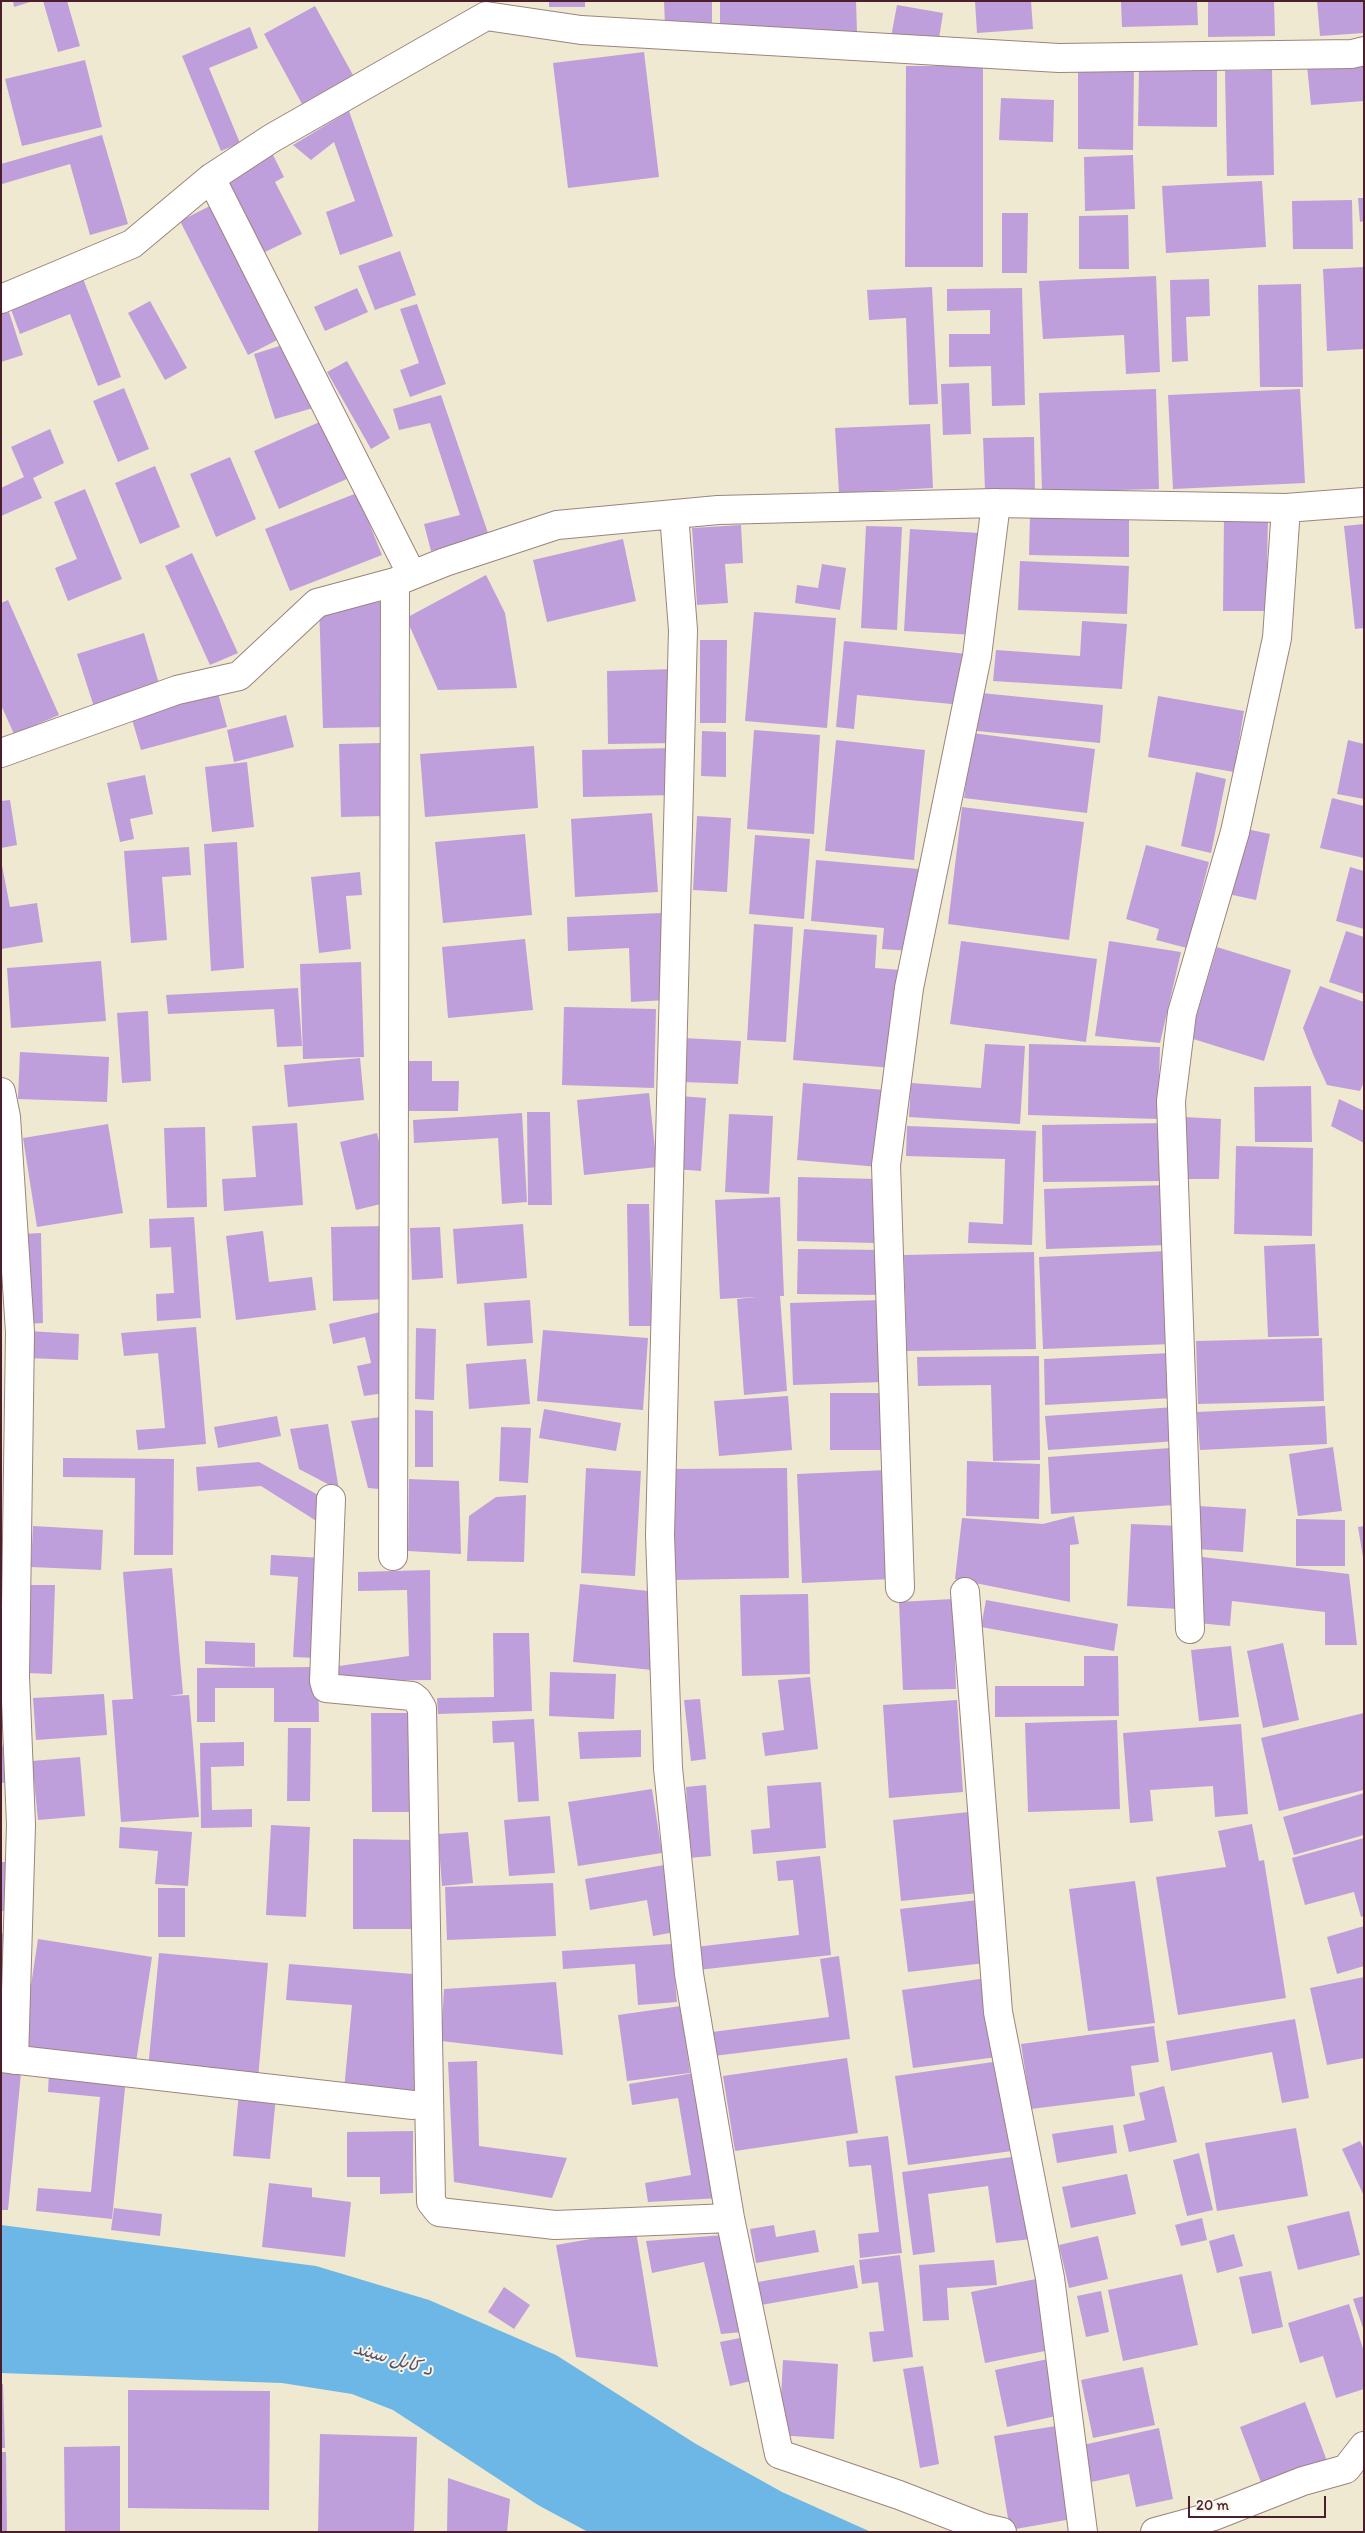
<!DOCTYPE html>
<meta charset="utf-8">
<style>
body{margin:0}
#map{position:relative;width:1365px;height:2533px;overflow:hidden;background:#eee9d0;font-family:Itim,sans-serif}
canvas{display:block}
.frame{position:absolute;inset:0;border:2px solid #4a1f2b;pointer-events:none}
.scale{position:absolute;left:1188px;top:2496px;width:138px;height:22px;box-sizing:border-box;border:2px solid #4a1f2b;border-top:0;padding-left:6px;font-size:15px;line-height:18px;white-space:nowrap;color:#4a1f2b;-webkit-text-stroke:4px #f7f3e8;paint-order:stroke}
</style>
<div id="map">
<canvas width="1365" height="2533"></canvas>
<div class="frame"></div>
<div class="scale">20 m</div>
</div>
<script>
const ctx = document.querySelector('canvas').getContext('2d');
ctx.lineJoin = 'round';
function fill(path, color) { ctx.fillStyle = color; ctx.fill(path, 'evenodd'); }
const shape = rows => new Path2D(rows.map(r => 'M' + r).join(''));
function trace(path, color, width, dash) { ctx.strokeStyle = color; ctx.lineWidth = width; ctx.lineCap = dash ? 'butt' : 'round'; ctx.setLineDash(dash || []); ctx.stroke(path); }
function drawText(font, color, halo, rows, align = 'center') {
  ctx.font = font + ' Itim,"Playpen Sans Arabic",sans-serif'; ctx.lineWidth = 4; ctx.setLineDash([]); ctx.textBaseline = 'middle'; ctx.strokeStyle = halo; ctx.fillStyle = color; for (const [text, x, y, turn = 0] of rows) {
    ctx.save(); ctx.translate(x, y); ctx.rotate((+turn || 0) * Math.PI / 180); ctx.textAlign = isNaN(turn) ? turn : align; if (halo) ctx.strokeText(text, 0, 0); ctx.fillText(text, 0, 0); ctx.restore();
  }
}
const water = shape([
 [1,2225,316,2266,429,2300,556,2355,696,2444,782,2492,871,2532,588,2532,538,2505,393,2410,352,2394,282,2383,1,2373]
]);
const building = shape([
 [13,1,30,1,30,2,14,7],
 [43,1,67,1,80,46,58,52],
 [549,1,585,1,585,7,549,7],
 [664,1,712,1,712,24,665,25],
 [720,1,856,1,857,32,720,35],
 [975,1,1031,1,1033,29,977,33],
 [1197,1,1198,25,1122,27,1121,2],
 [1208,1,1274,1,1275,36,1208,37],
 [1317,1,1364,1,1364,33,1320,36],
 [897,5,943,13,938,45,891,37],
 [315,6,353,75,302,104,264,34],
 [250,27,258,48,209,68,240,143,221,151,182,56],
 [644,52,659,177,568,188,553,63],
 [85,60,102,127,22,146,5,79],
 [1364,62,1364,101,1311,105,1307,66],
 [906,66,983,66,983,267,905,267],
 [1078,67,1134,67,1133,150,1078,149],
 [1139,69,1217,70,1217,127,1138,126],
 [1272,70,1274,175,1227,176,1225,71],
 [1001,98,1054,100,1053,142,999,140],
 [349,111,393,236,340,255,326,212,355,201,334,142,311,160,293,145],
 [102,135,128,224,90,235,70,164,2,184,1,164],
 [272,153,284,177,275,182,302,234,263,253,225,177],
 [1133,155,1135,209,1085,211,1084,157],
 [1262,181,1266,247,1166,253,1162,186],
 [1358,198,1364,198,1364,221,1360,222],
 [1352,200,1353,249,1293,249,1292,201],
 [216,203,283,337,248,355,180,221],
 [1002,213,1028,213,1027,273,1002,273],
 [1128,215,1129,269,1079,269,1079,216],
 [400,251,416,295,375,310,358,266],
 [1364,267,1364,349,1327,351,1323,269],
 [82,276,121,377,98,386,70,314,20,334,9,304],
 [1156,276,1160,372,1126,374,1124,335,1043,339,1039,281],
 [1209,279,1210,316,1186,317,1188,361,1172,362,1170,280],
 [1301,284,1303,387,1260,387,1258,285],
 [932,287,938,404,909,405,906,318,869,320,867,290],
 [357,288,368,312,325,331,314,307],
 [1022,288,1025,405,992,406,991,366,949,367,949,334,990,334,990,310,947,311,947,289],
 [150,301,187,368,165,380,128,313],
 [417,304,446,384,410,397,400,370,419,363,400,309],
 [9,312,23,355,1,362,1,314],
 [289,343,313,408,275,419,254,354],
 [347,361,390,438,371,449,327,372],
 [969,383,971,434,943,435,941,384],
 [124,388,149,449,118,462,93,401],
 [1156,389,1159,489,1042,492,1039,393],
 [1300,389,1305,483,1173,489,1168,395],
 [441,395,489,536,431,551,424,524,460,515,430,423,399,430,393,409],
 [324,420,349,478,279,509,254,451],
 [930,424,933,488,839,493,835,428],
 [50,429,64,463,33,478,42,498,1,516,1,488,24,477,11,447],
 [1034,437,1035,489,985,490,983,438],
 [230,457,256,519,216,537,190,474],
 [155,466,180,527,140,544,115,483],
 [85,489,122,579,68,601,55,568,77,559,54,502],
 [357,493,382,555,290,591,265,529],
 [1030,515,1129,516,1129,557,1029,555],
 [1224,517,1268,518,1266,611,1223,611],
 [1364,524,1364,628,1355,629,1344,526],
 [741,525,743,563,725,564,728,603,697,605,692,528],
 [866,526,902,527,897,630,861,628],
 [910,529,980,533,975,635,904,631],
 [623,539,636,601,547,622,533,560],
 [192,553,238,653,210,665,165,566],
 [1020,561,1129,566,1127,614,1018,610],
 [822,564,846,568,840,610,795,603,797,585,818,588],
 [486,575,505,613,517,688,438,690,406,618],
 [8,600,59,715,14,734,1,705,1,603],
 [385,602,388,727,323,728,319,603],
 [754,612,836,618,827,728,745,721],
 [1082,621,1127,624,1122,689,993,681,996,650,1080,656],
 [144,633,160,687,94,707,77,654],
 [700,640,727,640,726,723,700,723],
 [844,641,967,654,962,705,857,695,854,729,836,727],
 [675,669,676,743,608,744,607,671],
 [218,693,227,727,141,750,131,716],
 [981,693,1103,705,1100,743,977,731],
 [1158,696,1244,711,1234,772,1148,757],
 [286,715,294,747,234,762,227,730],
 [754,730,820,735,814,834,747,829],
 [702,731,726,732,726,777,701,776],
 [972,733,1095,749,1087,813,964,798],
 [836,740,925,750,914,860,825,851],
 [1348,740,1364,744,1364,799,1337,794],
 [381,743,383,816,341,817,339,744],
 [534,746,538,808,425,817,420,754],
 [675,748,676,795,583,797,582,750],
 [247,762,254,827,212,832,205,767],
 [1196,772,1226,779,1211,853,1181,846],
 [145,775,153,814,130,819,134,839,120,842,107,783],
 [1332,798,1364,806,1364,858,1320,848],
 [10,800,17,845,1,848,1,801],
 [962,807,1084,822,1069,940,948,924],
 [652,813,658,892,575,897,571,819],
 [697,816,731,818,727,892,693,890],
 [1242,828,1270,834,1256,900,1228,894],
 [525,834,532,915,443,923,435,842],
 [755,835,810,839,804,919,749,914],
 [237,842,244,968,211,971,204,844],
 [1146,845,1209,862,1187,948,1156,940,1159,929,1126,919],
 [189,847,191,875,162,877,167,940,131,943,124,851],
 [1,860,10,907,37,903,43,942,1,949],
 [816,860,919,869,912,951,882,949,884,928,811,921],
 [1350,867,1364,871,1364,929,1336,921],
 [360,872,362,895,346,896,351,949,319,953,311,877],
 [662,913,667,1000,631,1002,629,948,568,951,567,917],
 [754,924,793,927,786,1042,747,1040],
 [804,929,877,935,875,968,901,970,893,1068,793,1060],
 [1346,931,1364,937,1364,994,1329,982],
 [525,939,533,1010,448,1018,442,947],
 [961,941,1097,959,1086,1042,950,1024],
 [1109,941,1181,952,1160,1043,1095,1036],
 [1217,947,1291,970,1264,1061,1190,1038],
 [101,961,106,1021,11,1028,7,968],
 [361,962,364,1057,303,1059,300,964],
 [1320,986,1364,1002,1364,1082,1360,1091,1327,1085,1313,1054,1303,1028],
 [298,988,302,1046,277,1047,274,1009,168,1014,166,995],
 [564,1007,656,1009,654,1088,562,1085],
 [148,1011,151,1081,122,1083,117,1013],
 [683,1038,741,1041,738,1084,681,1082],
 [985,1044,1025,1046,1020,1124,909,1117,911,1083,981,1088],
 [1029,1044,1160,1047,1158,1119,1028,1115],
 [20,1052,109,1057,107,1102,18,1099],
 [360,1058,364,1100,288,1107,284,1065],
 [408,1061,432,1061,432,1081,459,1081,458,1111,409,1111],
 [803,1083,885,1090,879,1167,797,1160],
 [1311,1086,1312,1142,1255,1142,1254,1087],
 [649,1093,657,1167,584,1175,577,1100],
 [680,1096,706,1098,701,1171,675,1169],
 [1339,1099,1364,1111,1364,1143,1331,1126],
 [527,1112,550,1112,552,1205,528,1205],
 [522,1113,527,1202,502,1204,498,1138,414,1143,413,1120],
 [729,1114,773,1116,769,1194,725,1192],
 [1184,1117,1221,1119,1219,1179,1183,1179],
 [297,1123,303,1205,224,1211,222,1179,256,1177,252,1126],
 [1164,1123,1165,1181,1043,1182,1042,1125],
 [108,1124,123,1213,37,1227,23,1138],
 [907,1126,1036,1131,1032,1245,968,1243,969,1222,1003,1224,1005,1159,906,1156],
 [205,1127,207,1207,167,1208,164,1128],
 [377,1133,393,1201,356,1210,340,1142],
 [1236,1146,1313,1148,1312,1236,1234,1234],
 [798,1177,876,1179,875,1243,797,1241],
 [1167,1185,1168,1245,1046,1249,1044,1189],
 [780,1197,784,1296,780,1296,787,1391,744,1395,737,1299,756,1297,720,1299,715,1200],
 [627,1204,649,1204,652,1326,629,1326],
 [194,1217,201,1318,157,1321,156,1294,174,1293,171,1247,150,1248,149,1219],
 [523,1224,527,1278,457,1284,453,1229],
 [386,1226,389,1299,333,1301,331,1227],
 [440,1227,443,1278,412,1280,410,1228],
 [263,1231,269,1282,312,1277,316,1310,236,1320,226,1236],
 [41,1233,43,1323,25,1324,21,1234],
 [1315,1244,1319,1336,1268,1337,1264,1246],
 [798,1249,883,1250,882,1295,797,1294],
 [1168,1251,1172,1344,1043,1349,1039,1257],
 [1034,1252,1036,1349,907,1351,904,1255],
 [530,1300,533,1343,487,1346,484,1303],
 [881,1300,884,1382,793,1385,790,1303],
 [389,1310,392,1392,364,1396,357,1366,371,1363,365,1337,333,1344,329,1324],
 [196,1327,206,1444,138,1450,136,1430,165,1428,158,1353,124,1356,121,1333],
 [416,1328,436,1329,434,1400,415,1399],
 [543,1330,648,1338,643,1410,537,1401],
 [28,1331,79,1334,78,1360,27,1358],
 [1322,1338,1324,1401,1198,1404,1196,1341],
 [1170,1353,1173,1398,1045,1405,1044,1359],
 [1039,1356,1040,1460,993,1461,991,1385,918,1386,917,1357],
 [526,1359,530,1404,469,1409,466,1364],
 [830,1393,885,1393,885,1450,830,1450],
 [788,1396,792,1450,719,1456,714,1401],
 [1325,1406,1327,1444,1200,1450,1197,1412],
 [1175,1407,1177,1441,1048,1450,1045,1416],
 [544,1409,621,1423,616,1451,539,1438],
 [415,1410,433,1411,433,1467,415,1467],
 [277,1416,281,1436,218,1448,214,1427],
 [388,1416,390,1490,368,1488,351,1421],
 [328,1424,339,1490,299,1469,290,1429],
 [501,1427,531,1428,528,1483,499,1481],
 [1333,1447,1342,1511,1298,1516,1289,1454],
 [1170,1448,1174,1505,1051,1514,1048,1457],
 [63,1458,174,1459,173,1555,134,1555,135,1478,63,1477],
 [967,1461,1040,1464,1039,1519,966,1516],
 [259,1462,320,1496,318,1522,261,1486,198,1491,196,1467],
 [586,1468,641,1471,635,1576,581,1573],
 [787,1468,789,1578,673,1580,671,1469],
 [887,1470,892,1579,802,1583,797,1474],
 [409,1479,459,1481,461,1554,408,1551],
 [526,1495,524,1562,467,1561,469,1516,496,1497],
 [1198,1506,1246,1509,1243,1552,1195,1549],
 [1074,1516,1079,1544,1070,1545,1070,1602,955,1579,962,1518,1043,1524],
 [1296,1519,1345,1520,1345,1566,1296,1566],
 [1131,1524,1182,1526,1179,1609,1127,1606],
 [33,1526,103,1530,101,1570,31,1567],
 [1364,1526,1364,1557,1363,1557,1358,1527],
 [271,1555,323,1558,316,1658,293,1657,298,1577,270,1575],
 [1202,1557,1349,1574,1357,1645,1325,1645,1325,1612,1232,1601,1230,1626,1197,1623],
 [172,1568,183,1694,169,1696,189,1695,199,1817,121,1822,112,1700,133,1699,123,1572],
 [430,1570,431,1680,339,1681,339,1666,409,1656,407,1590,358,1591,358,1572],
 [580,1584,658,1592,652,1670,573,1662],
 [29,1585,55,1585,52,1674,27,1673],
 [808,1594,810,1674,742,1676,740,1595],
 [953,1599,956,1689,903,1690,899,1602],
 [986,1600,1118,1624,1114,1651,981,1627],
 [493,1633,529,1633,532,1711,438,1714,437,1698,494,1697],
 [205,1641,255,1643,255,1667,205,1664],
 [1283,1643,1299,1720,1263,1728,1247,1651],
 [1231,1646,1239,1717,1199,1721,1191,1650],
 [1084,1656,1118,1656,1119,1716,995,1717,995,1686,1084,1686],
 [318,1667,319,1722,274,1722,274,1688,215,1688,215,1722,197,1722,197,1668],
 [550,1672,616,1674,614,1719,549,1716],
 [810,1677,818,1749,765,1756,762,1733,784,1730,778,1680],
 [104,1694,107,1735,36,1740,33,1698],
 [700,1699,706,1759,691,1761,684,1700],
 [957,1700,963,1792,889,1798,883,1705],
 [371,1713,417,1713,418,1812,372,1812],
 [1364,1713,1364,1790,1279,1811,1261,1738],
 [534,1719,539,1801,518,1802,514,1742,493,1743,492,1721],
 [1117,1720,1120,1809,1028,1812,1025,1723],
 [1241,1724,1248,1814,1215,1817,1213,1786,1150,1790,1153,1821,1130,1823,1123,1733],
 [288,1728,311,1728,310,1801,287,1801],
 [641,1730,641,1757,580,1759,578,1732],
 [1,1737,9,1782,1,1783],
 [244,1742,244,1766,211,1767,212,1810,252,1809,252,1827,201,1828,200,1743],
 [80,1757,85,1816,38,1820,32,1761],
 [821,1782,826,1848,753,1854,751,1830,770,1828,767,1786],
 [706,1785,711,1856,689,1858,686,1787],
 [652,1789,662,1853,578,1866,568,1802],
 [1364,1793,1364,1835,1294,1855,1283,1817],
 [969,1812,978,1893,901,1901,893,1820],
 [550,1816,555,1873,509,1876,504,1820],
 [1252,1824,1259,1861,1264,1860,1286,1998,1178,2015,1156,1877,1226,1867,1218,1831],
 [271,1825,310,1827,306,1917,266,1915],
 [120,1827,192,1832,188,1886,155,1884,158,1851,119,1848],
 [468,1832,473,1883,442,1886,438,1834],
 [1364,1838,1364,1916,1361,1917,1354,1892,1305,1905,1292,1858],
 [353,1839,414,1840,413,1929,353,1929],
 [820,1856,831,1955,698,1970,695,1947,799,1935,793,1880,778,1881,776,1861],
 [1,1862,7,1862,9,1911,1,1911],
 [664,1865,675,1932,653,1936,647,1900,590,1910,585,1879],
 [1135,1881,1155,2023,1088,2031,1069,1889],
 [553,1883,556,1936,447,1940,445,1887],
 [158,1888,185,1888,185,1937,158,1937],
 [978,1900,985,1963,908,1972,900,1909],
 [1364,1926,1364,1966,1337,1974,1327,1937],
 [1,1933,12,1935,10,1955,1,1954],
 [38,1939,152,1957,135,2069,21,2052],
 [672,1944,677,2002,638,2005,635,1964,563,1969,562,1951],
 [159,1953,268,1963,258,2079,148,2069],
 [839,1956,850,2039,714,2056,712,2032,829,2017,820,1959],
 [289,1964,413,1974,418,2097,344,2090,352,2005,286,2000],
 [1364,1977,1364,2058,1327,2065,1310,1988],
 [987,1978,997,2057,913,2068,902,1990],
 [556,1982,563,2055,441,2041,444,1989],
 [681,2006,690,2073,627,2081,618,2015],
 [1295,2019,1309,2098,1282,2103,1272,2052,1171,2071,1166,2041],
 [1154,2026,1159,2062,1131,2066,1135,2096,1031,2109,1021,2044],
 [847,2058,858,2133,735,2151,723,2076],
 [477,2061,479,2146,567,2158,552,2198,454,2182,448,2062],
 [1000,2061,1012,2151,908,2165,895,2076],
 [49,2071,126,2078,112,2219,36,2211,38,2188,91,2192,100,2097,48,2092],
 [1,2072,21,2073,8,2210,1,2210],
 [700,2072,721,2198,648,2202,645,2183,691,2175,678,2098,632,2105,629,2084],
 [1164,2086,1177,2142,1129,2152,1123,2125,1145,2120,1139,2093],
 [239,2092,276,2096,270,2159,233,2156],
 [1113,2125,1117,2153,1057,2163,1052,2134],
 [1296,2128,1308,2196,1217,2211,1205,2143],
 [413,2131,413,2193,380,2194,380,2177,347,2177,347,2132],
 [888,2136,902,2253,860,2258,858,2234,879,2232,871,2165,849,2167,846,2141],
 [1360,2141,1364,2149,1364,2196,1342,2149],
 [1199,2153,1213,2210,1187,2216,1173,2160],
 [1019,2156,1031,2239,996,2243,988,2186,928,2194,935,2252,913,2255,902,2172],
 [1127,2174,1136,2214,1071,2228,1062,2187],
 [269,2183,312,2188,312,2197,351,2202,345,2257,262,2247],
 [114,2208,162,2214,160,2236,111,2230],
 [1349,2211,1360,2255,1298,2270,1287,2226],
 [1202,2218,1207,2240,1181,2246,1175,2225],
 [774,2225,776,2237,815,2230,819,2252,756,2263,750,2229],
 [636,2231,658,2367,576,2357,556,2245],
 [1234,2234,1243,2266,1217,2273,1209,2241],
 [724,2235,742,2332,721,2334,704,2262,652,2273,646,2241],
 [1098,2236,1108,2279,1069,2288,1059,2245],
 [900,2255,913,2357,873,2362,869,2332,884,2331,878,2282,862,2284,859,2260],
 [994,2260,997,2285,947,2288,949,2320,923,2321,919,2265],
 [854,2265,858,2288,761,2305,758,2282],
 [1271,2271,1283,2327,1252,2334,1239,2277],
 [1182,2274,1198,2345,1123,2361,1108,2290],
 [1036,2279,1050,2350,985,2363,971,2292],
 [504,2287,530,2305,514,2329,488,2312],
 [1101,2291,1109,2332,1086,2337,1077,2296],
 [1364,2296,1364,2328,1363,2328,1353,2299],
 [1349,2304,1364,2352,1364,2389,1336,2398,1323,2356,1300,2363,1288,2323],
 [745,2337,755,2380,730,2386,720,2342],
 [1048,2359,1060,2415,1007,2427,995,2370],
 [783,2360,838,2364,834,2439,779,2435],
 [923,2366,939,2464,920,2468,903,2369],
 [1143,2367,1155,2425,1093,2438,1081,2380],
 [1,2384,3,2384,5,2448,1,2448],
 [128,2390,270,2391,269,2510,128,2508],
 [1305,2402,1327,2461,1262,2485,1240,2427],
 [1056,2426,1072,2519,1010,2530,994,2436],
 [1159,2428,1173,2499,1136,2507,1129,2474,1091,2482,1083,2445],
 [320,2434,417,2437,414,2532,318,2532],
 [120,2446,120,2532,65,2532,64,2447],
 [1,2452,6,2452,7,2532,1,2532],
 [448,2478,510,2499,507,2532,447,2532]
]);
const minor = shape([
 [211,178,412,575],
 [1,299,132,244,211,178,272,138,486,16,581,30,1059,58,1352,54,1364,51],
 [674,514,683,630,660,1535,668,1768,689,1974,730,2218,779,2454,899,2495,984,2528,1002,2532],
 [1,753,177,690,239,676,317,603,395,582,445,562,557,525,718,510,996,503,1286,508,1364,502],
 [1,1092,6,1117,20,1332,15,1676,21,1825,14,2060],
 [331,1499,324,1681,326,1688,412,1696,417,1700,422,1708,431,2202,439,2212,555,2225,730,2218],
 [393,1556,395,582],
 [900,1588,886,1165,909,988,977,656,996,503],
 [965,1592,998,2012,1050,2278,1083,2532],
 [1190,1629,1171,1101,1182,1013,1235,832,1277,638,1286,508],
 [1,2058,413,2105],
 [1155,2532,1214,2516,1303,2481,1346,2469,1364,2446]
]);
const waterNames = [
 ["د کابل سيند",393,2360,16]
];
fill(water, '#6db7e6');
fill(building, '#bf9fdb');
trace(minor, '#9c847e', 30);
trace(minor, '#fff', 28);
drawText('italic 18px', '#56546c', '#f7f3e8', waterNames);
</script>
